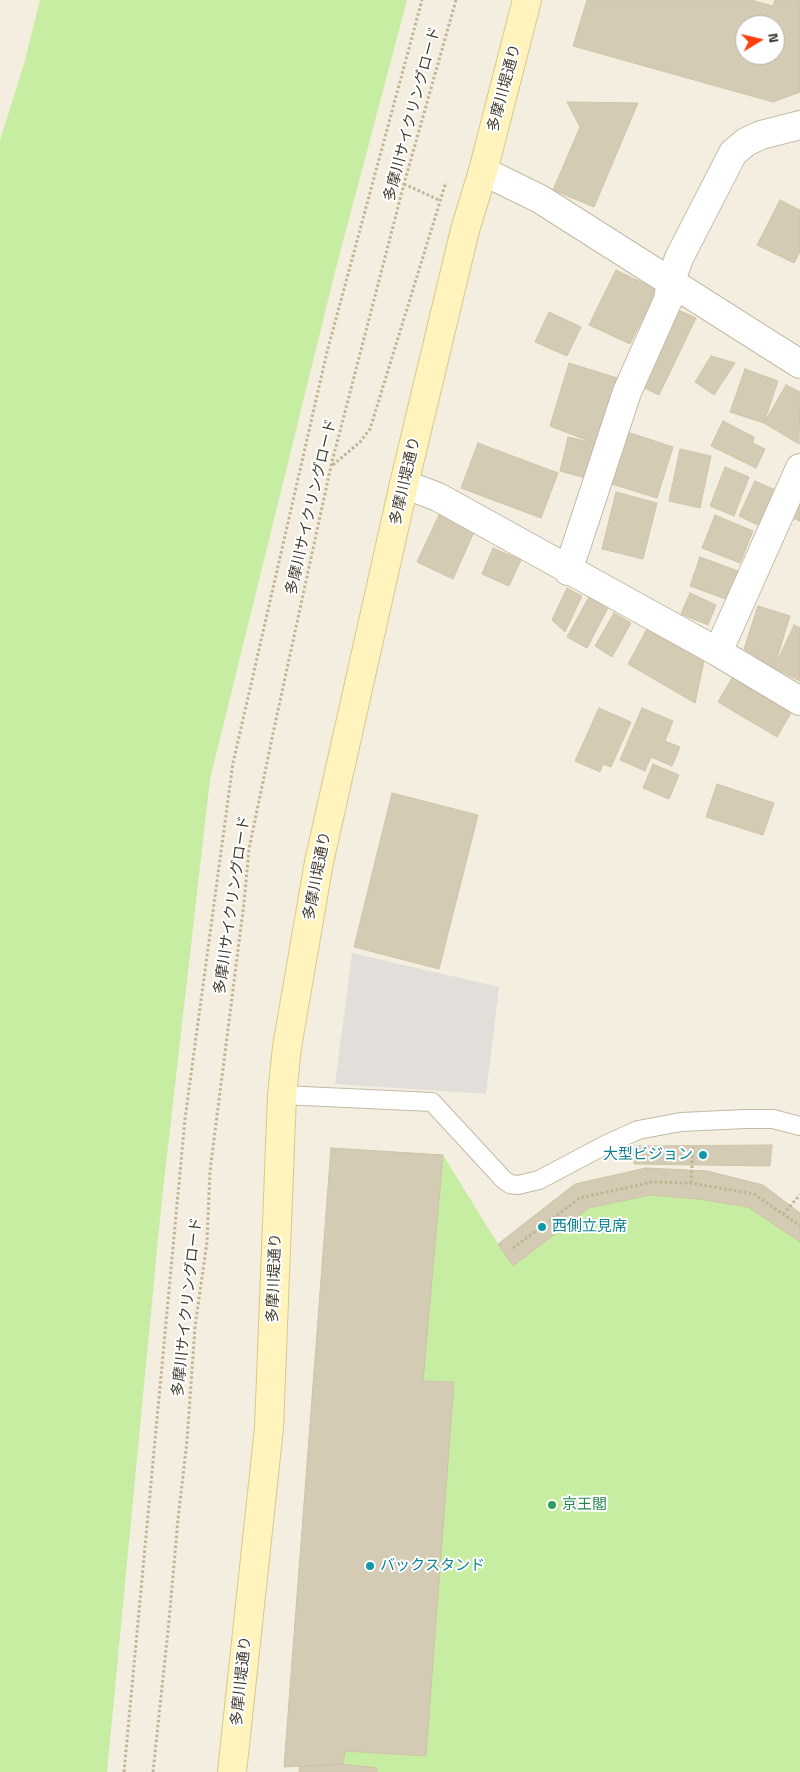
<!DOCTYPE html>
<meta charset="utf-8">
<style>
body{margin:0}
#map{position:relative;width:800px;height:1772px;overflow:hidden;background:#f3eee0;font-family:"Titillium Web",sans-serif}
canvas{display:block}
.north{position:absolute;left:735px;top:15px;width:50px;height:50px;box-sizing:border-box;background:#fff;border:1px solid #b4b2ad;border-radius:50%;rotate:81deg;font-size:14px;font-weight:700;line-height:20px;text-align:center;color:#443e31}
.north::after{content:'';display:block;margin:auto;width:18px;height:22px;background:#ff3e0b;clip-path:polygon(50% 0,100% 100%,50% 72%,0 100%)}
</style>
<div id="map">
<canvas width="800" height="1772"></canvas>
<div class="north">N</div>
</div>
<script>
const ctx = document.querySelector('canvas').getContext('2d');
ctx.lineJoin = 'round';
function fill(path, color) { ctx.fillStyle = color; ctx.fill(path, 'evenodd'); }
const shape = rows => new Path2D(rows.map(r => 'M' + r).join(''));
function trace(path, color, width, dash) { ctx.strokeStyle = color; ctx.lineWidth = width; ctx.lineCap = dash ? 'butt' : 'round'; ctx.setLineDash(dash || []); ctx.stroke(path); }
function drawText(font, color, halo, rows, align = 'center') {
  ctx.font = font + ' "Titillium Web","Noto Sans JP",sans-serif'; ctx.lineWidth = 4; ctx.setLineDash([]); ctx.textBaseline = 'middle'; ctx.strokeStyle = halo; ctx.fillStyle = color; for (const [text, x, y, turn = 0] of rows) {
    ctx.save(); ctx.translate(x, y); ctx.rotate((+turn || 0) * Math.PI / 180); ctx.textAlign = isNaN(turn) ? turn : align; if (halo) ctx.strokeText(text, 0, 0); ctx.fillText(text, 0, 0); ctx.restore();
  }
}
const green = shape([
 [40,0,407,0,336,268,210,779,161,1208,107,1772,0,1772,0,140,24,64],
 [331,1148,443,1155,498,1244,575,1184,646,1168,707,1171,763,1185,800,1213,800,1772,299,1772,299,1767,284,1767]
]);
const parking = shape([
 [352,953,499,987,486,1094,335,1084]
]);
const building = shape([
 [587,0,751,0,773,6,775,0,800,0,800,92,773,102,573,46,587,0],
 [745,25,775,25,775,55,745,55,745,25],
 [567,102,638,103,594,207,553,190,580,127,567,102],
 [780,200,800,210,800,252,794,263,757,245,780,200],
 [616,270,657,290,630,344,589,325,616,270],
 [676,309,696,318,659,395,638,385,676,309],
 [549,312,581,327,567,356,535,342,549,312],
 [711,356,735,363,714,395,695,382,711,356],
 [569,363,617,378,594,443,550,426,569,363],
 [745,369,778,381,764,423,730,412,745,369],
 [786,385,800,392,799,444,764,423,786,385],
 [723,421,754,437,753,443,765,449,756,468,711,446,723,421],
 [621,430,673,447,657,498,605,482,621,430],
 [568,437,594,443,586,478,560,471,568,437],
 [478,443,558,473,541,518,461,488,478,443],
 [680,449,711,456,700,508,669,501,680,449],
 [725,467,749,477,734,516,710,506,725,467],
 [755,481,782,493,766,529,739,516,755,481],
 [616,492,657,503,643,559,602,549,616,492],
 [800,495,800,521,790,517,800,495],
 [439,515,474,532,453,579,417,562,439,515],
 [715,515,753,531,740,563,702,548,715,515],
 [493,548,521,560,509,586,482,574,493,548],
 [700,557,738,571,728,600,690,586,700,557],
 [567,588,582,596,565,632,552,620,567,588],
 [690,593,716,605,708,625,681,614,690,593],
 [590,595,609,606,587,648,567,637,590,595],
 [758,606,790,616,774,668,744,649,758,606],
 [614,613,631,623,612,657,595,646,614,613],
 [794,625,800,628,800,681,774,668,794,625],
 [647,629,704,661,695,703,628,664,647,629],
 [732,678,791,713,777,737,718,702,732,678],
 [599,708,631,722,611,767,603,764,600,772,575,761,599,708],
 [642,708,673,721,665,741,680,747,672,766,651,757,645,771,620,760,642,708],
 [653,764,679,775,669,799,643,788,653,764],
 [717,784,774,803,763,835,706,817,717,784],
 [392,793,478,815,439,969,354,947,392,793],
 [772,1145,770,1166,634,1164,634,1146,772,1145],
 [331,1148,443,1155,423,1381,454,1382,426,1756,345,1751,343,1764,284,1767,331,1148],
 [646,1168,707,1171,763,1185,800,1213,800,1242,748,1207,698,1199,650,1195,589,1208,513,1266,498,1244,575,1184,646,1168],
 [343,1764,377,1768,377,1772,299,1772,300,1767,343,1764]
]);
const path = shape([
 [404,184,439,200],
 [333,465,360,442,370,429,446,182],
 [691,1183,693,1147],
 [783,1214,800,1195],
 [513,1248,580,1198,652,1182,691,1183,754,1194,800,1226],
 [124,1772,185,1119,233,763,327,352,422,0],
 [153,1772,169,1621,178,1519,187,1441,195,1327,207,1242,210,1171,244,903,249,849,275,724,331,466,404,184,456,0]
]);
const lane = shape([
 [282,1095,432,1102,504,1180,510,1184,518,1185,539,1180,605,1145,638,1130,681,1122,745,1119,773,1119,800,1126]
]);
const street = shape([
 [483,171,540,199,800,364],
 [404,484,438,497,718,652,800,701],
 [568,571,627,392,668,300,671,281,679,258,733,153,746,142,761,135,800,125],
 [718,652,800,468]
]);
const secondary = shape([
 [232,1772,269,1428,282,1095,287,1047,319,862,404,484,465,230,483,171,527,0]
]);
const markers = [
 [703,1155,5,"#0f9aa8"],
 [542,1227,5,"#0f9aa8"],
 [552,1505,5,"#2e9e5b"],
 [370,1566,5,"#0f9aa8"]
];
const streetNames = [
 ["多摩川堤通り",505,88,-75],
 ["多摩川サイクリングロード",413,114,-75],
 ["多摩川堤通り",406,481,-77],
 ["多摩川サイクリングロード",312,507,-77],
 ["多摩川堤通り",318,876,-79],
 ["多摩川サイクリングロード",233,905,-82],
 ["多摩川堤通り",275,1278,-88],
 ["多摩川サイクリングロード",188,1307,-84],
 ["多摩川堤通り",242,1681,-84]
];
const cultureNames = [
 ["大型ビジョン",693,1155,"right"],
 ["西側立見席",552,1227],
 ["バックスタンド",380,1566]
];
const leisureNames = [
 ["京王閣",562,1505]
];
fill(green, '#c7eda3');
fill(parking, '#e2dfda');
fill(building, '#d4cbb5');
trace(building, '#d1c3a7', 1);
trace(lane, '#c1baa5', 20);
trace(street, '#c1baa5', 30);
trace(secondary, '#d8c98a', 30);
trace(path, '#c2b492', 3, [2.5, 2.5]);
trace(lane, '#fff', 18);
trace(street, '#fff', 28);
trace(secondary, '#fff3be', 28);
for (const [x, y, r, color] of markers) { const dot = new Path2D(); dot.arc(x, y, r, 0, 2 * Math.PI); ctx.fillStyle = color; ctx.fill(dot); trace(dot, '#fff', 2); }
drawText('15px', '#443e31', '#fff', streetNames);
drawText('15px', '#0d838f', '#fff', cultureNames, 'left');
drawText('15px', '#27864d', '#fff', leisureNames, 'left');
</script>
